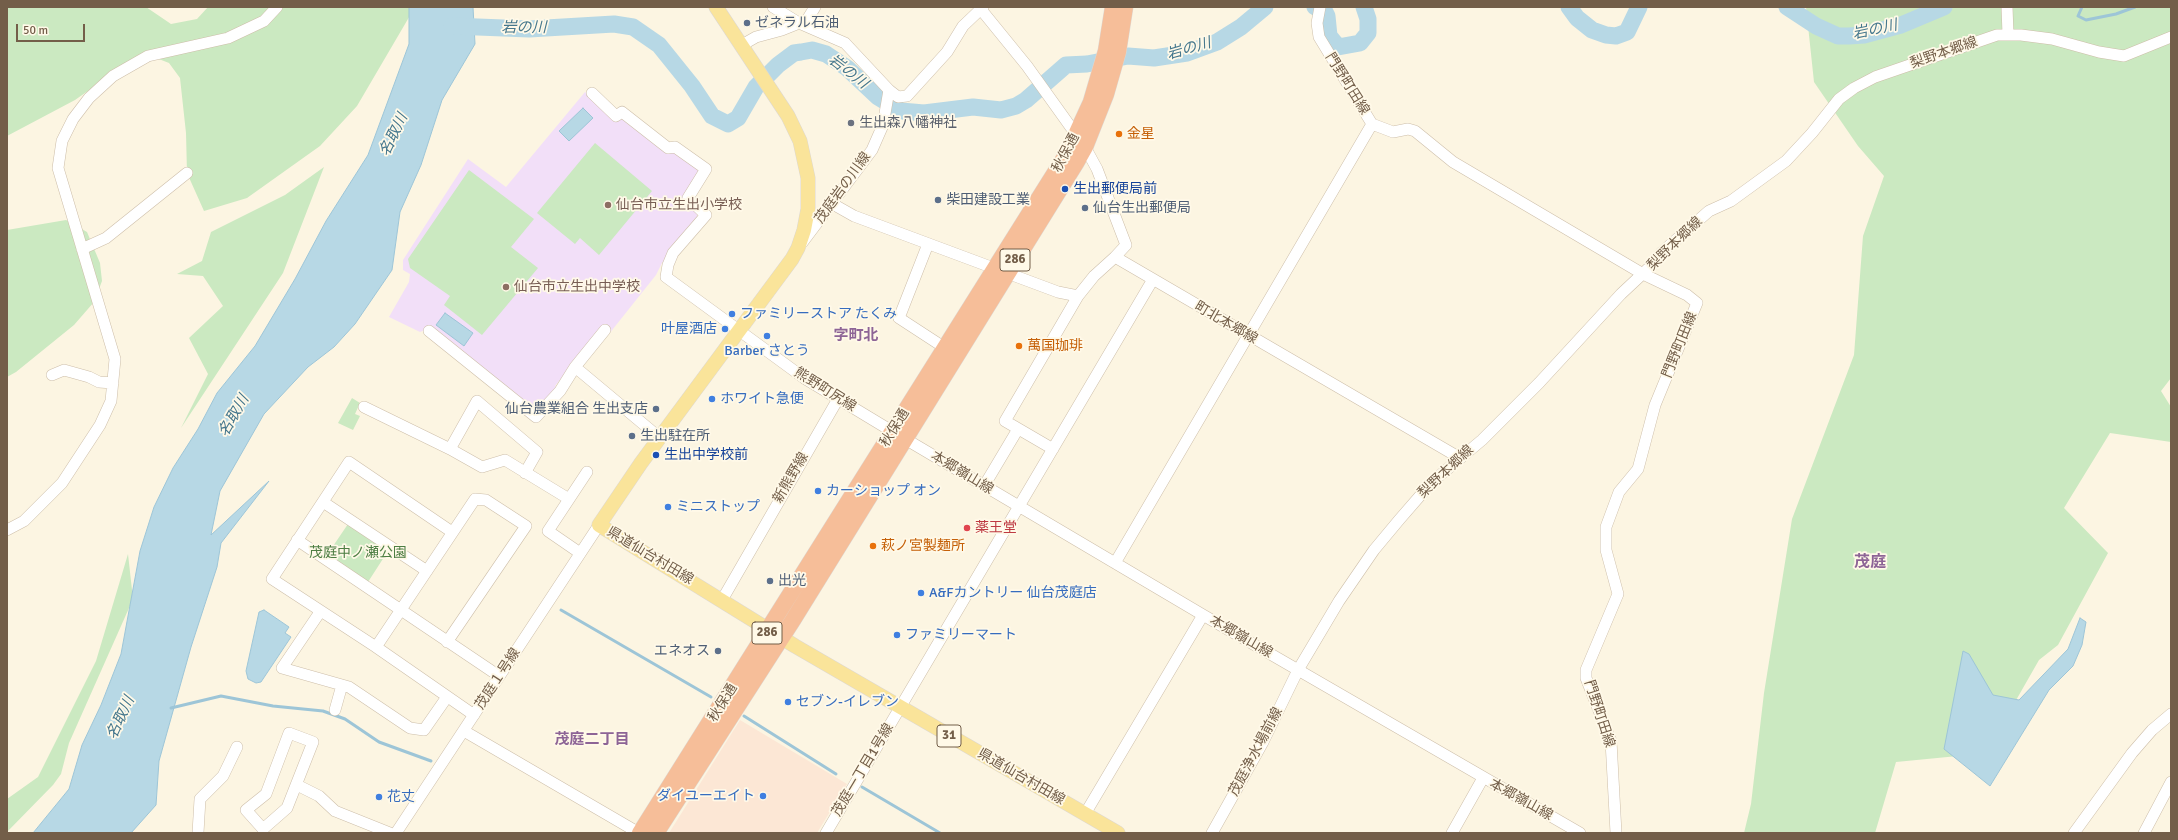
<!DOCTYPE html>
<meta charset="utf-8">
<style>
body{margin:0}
#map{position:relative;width:2178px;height:840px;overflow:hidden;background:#fcf5e2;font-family:Signika,sans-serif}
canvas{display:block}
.frame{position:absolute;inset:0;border:8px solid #735e49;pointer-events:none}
.scale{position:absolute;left:16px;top:24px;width:69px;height:18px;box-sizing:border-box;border:2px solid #735e49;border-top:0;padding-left:5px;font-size:12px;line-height:14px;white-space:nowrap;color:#735e49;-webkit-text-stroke:3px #fff9e8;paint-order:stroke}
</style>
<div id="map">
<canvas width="2178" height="840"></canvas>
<div class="frame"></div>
<div class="scale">50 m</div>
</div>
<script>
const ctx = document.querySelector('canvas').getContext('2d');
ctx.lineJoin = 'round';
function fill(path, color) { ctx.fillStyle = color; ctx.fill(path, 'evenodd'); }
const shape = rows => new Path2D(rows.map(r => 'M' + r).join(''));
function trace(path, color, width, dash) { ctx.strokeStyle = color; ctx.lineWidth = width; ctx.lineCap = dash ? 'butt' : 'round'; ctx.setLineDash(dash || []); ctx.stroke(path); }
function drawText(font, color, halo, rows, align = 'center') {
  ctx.font = font + ' Signika,"Noto Sans JP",sans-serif'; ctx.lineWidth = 3.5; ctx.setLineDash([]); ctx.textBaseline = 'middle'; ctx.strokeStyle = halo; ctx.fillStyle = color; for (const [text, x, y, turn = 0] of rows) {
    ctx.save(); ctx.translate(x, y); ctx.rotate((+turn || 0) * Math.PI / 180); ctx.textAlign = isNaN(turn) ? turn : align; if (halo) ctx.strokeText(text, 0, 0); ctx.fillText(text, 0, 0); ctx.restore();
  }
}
const commercial = shape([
 [740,720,847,784,817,833,669,833]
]);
const education = shape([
 [585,92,615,120,623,114,703,170,682,198,697,211,697,220,662,263,656,275,609,334,602,328,555,386,558,388,537,413,430,328,420,332,389,317,409,282,410,274,403,270,403,260,468,159,506,187]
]);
const green = shape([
 [7,7,146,7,171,24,197,19,208,7,415,7,357,106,320,146,247,198,204,211,187,173,186,133,180,78,169,63,146,54,122,67,75,100,7,136],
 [1806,7,2171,7,2171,378,2161,391,2171,407,2171,442,2110,433,2064,508,2108,553,2058,645,2039,660,2015,702,1999,752,1896,762,1875,833,1744,833,1751,804,1764,693,1792,519,1854,355,1863,236,1884,176,1858,146,1814,82],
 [595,143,652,191,599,255,580,238,575,244,537,213],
 [324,167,283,273,181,428,208,374,189,338,223,306,203,276,177,274,202,261,211,232,285,195],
 [469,170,534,219,511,247,538,268,482,335,444,305,450,296,410,268,408,259],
 [66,220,87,232,100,263,102,281,94,302,74,325,16,372,7,377,7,230],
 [352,398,360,403,355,414,360,416,353,430,338,423],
 [348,524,388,551,368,582,327,555],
 [128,554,133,599,69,743,61,774,53,785,7,832,7,799,38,777,96,661]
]);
const water = shape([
 [409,7,473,7,475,44,442,100,421,165,400,212,392,270,355,324,334,347,308,367,264,414,220,491,211,535,269,481,221,543,217,567,191,647,159,761,156,805,131,833,33,833,69,789,82,745,101,705,121,654,140,551,154,507,173,468,198,429,217,393,255,346,295,279,326,221,368,155,409,44,409,7],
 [583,108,593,118,569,141,559,131,583,108],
 [445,313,473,333,464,346,436,325,445,313],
 [264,610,289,627,285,633,291,637,261,682,256,683,248,679,246,671,259,612,264,610],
 [2080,618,2086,622,2082,645,2073,666,2049,690,1990,786,1944,749,1963,651,1969,654,1993,695,2019,700,2068,649,2080,618]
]);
const stream = shape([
 [2082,7,2078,16,2086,20,2116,14,2135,7],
 [561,610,711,697],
 [171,708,221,696,273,706,323,711,345,719,379,742,431,761],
 [744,716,836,774],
 [862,787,940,833]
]);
const river = shape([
 [1315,7,1324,10,1327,16,1329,36,1338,47,1360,43,1368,33,1368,19,1364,7],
 [1569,7,1577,18,1592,30,1606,35,1616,36,1627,32,1639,7],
 [1787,7,1816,26,1838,36,1849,36,1864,35,1901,25,1944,7],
 [452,26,529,29,614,24,633,27,659,45,692,86,712,116,728,124,738,118,756,87,778,65,794,53,801,52,812,50,826,54,847,68,878,97,901,111,924,113,973,107,1001,110,1016,106,1026,100,1066,65,1087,64,1128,56,1154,58,1187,53,1217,42,1241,27,1265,7]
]);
const minor = shape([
 [773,7,799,23,845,43,889,90,883,125,872,150,802,243],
 [979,7,1027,66,1085,147,1097,169,1126,245,1115,257],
 [1320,7,1317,23,1319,37,1372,124,1393,132,1408,129,1415,131,1453,162,1643,274,1687,295,1697,303,1655,405,1638,469,1619,492,1606,527,1606,550,1618,594,1586,670,1586,678,1611,741,1616,833],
 [2007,7,2008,34],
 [742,45,756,37,782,30,807,20,815,7],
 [889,90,898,97,907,96,947,52,963,26,983,7],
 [592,93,616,116,622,112,668,148,675,147,706,169,688,198,706,215,673,253,668,265,666,277,804,378,885,427,1203,615,1580,833],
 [831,203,854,216,1058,292,1078,296,1094,276,1115,257,1460,458],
 [928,244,899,318,945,348],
 [82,249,106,238,187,173],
 [429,331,536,417,560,391,575,367,605,330],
 [575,367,660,438],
 [52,375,64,370,89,377,99,382,113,383],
 [364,407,450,449,482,467,505,460,569,499],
 [450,449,477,401,537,452,525,473],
 [1053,449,1005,421,1078,296],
 [984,486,1018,429],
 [323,502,427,571],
 [7,530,24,521,62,483,100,425,111,401,115,359,58,168,62,141,73,119,89,98,113,76,148,56,228,38,264,21,277,7],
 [452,532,349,462,272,579,376,647,474,715],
 [297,540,499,676],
 [580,553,548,531,587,472],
 [1115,563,1372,124],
 [722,600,838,399],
 [320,612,282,668,349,687,410,728,424,730,447,697],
 [376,647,475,499,486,500,526,526,447,642],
 [335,710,342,685],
 [464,731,639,833],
 [289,733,313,742,287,808,263,829,246,810,266,794,289,733],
 [297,785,319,796,335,811,390,833],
 [1085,814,1203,615],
 [198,833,200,799,223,776,237,747],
 [396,833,599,525],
 [826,833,1152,281],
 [1212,833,1263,742,1298,670,1339,601,1374,550,1399,520,1432,482,1482,440,1539,383,1621,294,1652,265,1661,253,1709,211,1731,201,1786,161,1812,133,1839,99,1854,88,1875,77,1997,35,2021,35,2052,39,2099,52,2124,56,2171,37],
 [1452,833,1483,778],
 [2074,833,2132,753,2152,730,2171,714],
 [2144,833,2171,782]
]);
const major = shape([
 [716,7,788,116,800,141,808,178,808,209,804,230,798,248,792,259,641,463,599,525,795,646,1118,833]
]);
const highway = shape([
 [640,833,1068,152,1091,102,1106,51,1113,7],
 [656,833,793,620,1076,163,1085,147,1106,94,1118,52,1125,7]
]);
const markers = [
 [747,23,4,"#5c6f8a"],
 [851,123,4,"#6b7280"],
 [1119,134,4,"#e8710a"],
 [1065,189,4,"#1a4fb4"],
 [938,200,4,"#5c6f8a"],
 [608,205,4,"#8d6e63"],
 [1085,208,4,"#5c6f8a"],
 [506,287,4,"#8d6e63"],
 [732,314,4,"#3f7fe0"],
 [725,329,4,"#3f7fe0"],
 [767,336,4,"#3f7fe0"],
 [1019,346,4,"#e8710a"],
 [712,399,4,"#3f7fe0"],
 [656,409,4,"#5c6f8a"],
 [632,436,4,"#5c6f8a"],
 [656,455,4,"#1a4fb4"],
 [818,491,4,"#3f7fe0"],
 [668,507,4,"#3f7fe0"],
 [967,528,4,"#e0444e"],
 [873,546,4,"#e8710a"],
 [770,581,4,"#5c6f8a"],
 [921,593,4,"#3f7fe0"],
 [897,635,4,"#3f7fe0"],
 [718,651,4,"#5c6f8a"],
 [788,702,4,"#3f7fe0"],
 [763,796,4,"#3f7fe0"],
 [379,797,4,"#3f7fe0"]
];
const shields = [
 [1015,260,30],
 [767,633,30],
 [949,736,24]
];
const shieldNames = [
 ["286",1015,260],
 ["286",767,633],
 ["31",949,736]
];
const serviceNames = [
 ["ゼネラル石油",755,23],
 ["柴田建設工業",946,200],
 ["仙台生出郵便局",1093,208],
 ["仙台農業組合 生出支店",648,409,"right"],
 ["生出駐在所",640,436],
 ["出光",778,581],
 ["エネオス",710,651,"right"]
];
const streetNames = [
 ["梨野本郷線",1944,53,-19],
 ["門野町田線",1347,84,58],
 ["秋保通",1066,153,-62],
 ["茂庭岩の川線",843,188,-54],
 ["梨野本郷線",1675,244,-44],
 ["町北本郷線",1226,323,30],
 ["門野町田線",1680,345,-68],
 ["熊野町尻線",825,390,32],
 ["秋保通",895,428,-58],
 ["梨野本郷線",1446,472,-43],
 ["本郷嶺山線",962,473,31],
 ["新熊野線",791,478,-60],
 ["県道仙台村田線",650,556,31],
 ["本郷嶺山線",1241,637,30],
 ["茂庭１号線",498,679,-57],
 ["秋保通",723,703,-58],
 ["門野町田線",1599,714,72],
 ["茂庭浄水場前線",1256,752,-62],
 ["茂庭一丁目1号線",863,770,-59],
 ["県道仙台村田線",1021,777,30],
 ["本郷嶺山線",1521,800,29]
];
const worshipNames = [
 ["生出森八幡神社",859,123]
];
const foodNames = [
 ["金星",1127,134],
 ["萬国珈琲",1027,346],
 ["萩ノ宮製麺所",881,546]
];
const transitNames = [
 ["生出郵便局前",1073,189],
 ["生出中学校前",664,455]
];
const educationNames = [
 ["仙台市立生出小学校",616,205],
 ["仙台市立生出中学校",514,287]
];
const shopNames = [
 ["ファミリーストア たくみ",740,314],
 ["叶屋酒店",717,329,"right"],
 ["Barber さとう",767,351,"center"],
 ["ホワイト急便",720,399],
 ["カーショップ オン",826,491],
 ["ミニストップ",676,507],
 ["A&Fカントリー 仙台茂庭店",929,593],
 ["ファミリーマート",905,635],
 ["セブン-イレブン",796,702],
 ["ダイユーエイト",755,796,"right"],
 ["花丈",387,797]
];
const healthNames = [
 ["薬王堂",975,528]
];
const parkNames = [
 ["茂庭中ノ瀬公園",358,553]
];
const waterNames = [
 ["岩の川",524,28],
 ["岩の川",1875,30,-12],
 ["岩の川",1189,49,-16],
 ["岩の川",848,72,38],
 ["名取川",394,135,-64],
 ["名取川",234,416,-60],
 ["名取川",121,718,-65]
];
const neighbourhoodNames = [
 ["字町北",856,336],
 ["茂庭二丁目",592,740]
];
const quarterNames = [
 ["茂庭",1870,563]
];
fill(commercial, '#fce7d5');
fill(education, '#f2dff8');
fill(green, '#cbe9c1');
fill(water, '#b7d8e5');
trace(water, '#9dc5d7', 1);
trace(stream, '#9dc5d7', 3);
trace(river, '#b7d8e5', 17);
trace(minor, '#cdbea9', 12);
trace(major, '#ddd8d3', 15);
trace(highway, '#ddd8d3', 17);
trace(minor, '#fff', 11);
trace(major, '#fae49a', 14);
trace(highway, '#f6be99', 16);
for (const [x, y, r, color] of markers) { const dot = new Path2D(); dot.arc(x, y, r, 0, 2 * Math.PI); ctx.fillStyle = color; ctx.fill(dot); trace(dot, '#fff9e8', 1.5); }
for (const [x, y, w] of shields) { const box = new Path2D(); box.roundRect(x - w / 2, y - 11, w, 22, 3); ctx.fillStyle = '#fff9e8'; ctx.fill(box); trace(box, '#735e49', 1); }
drawText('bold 13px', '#735e49', null, shieldNames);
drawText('14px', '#4e5e75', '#fff9e8', serviceNames, 'left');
drawText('14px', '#735e49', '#fff9e8', streetNames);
drawText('14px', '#5b616d', '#fff9e8', worshipNames, 'left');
drawText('14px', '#c56008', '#fff9e8', foodNames, 'left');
drawText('14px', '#164399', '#fff9e8', transitNames, 'left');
drawText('14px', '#785e54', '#fff9e8', educationNames, 'left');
drawText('14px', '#366cbe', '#fff9e8', shopNames, 'left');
drawText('14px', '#be3a42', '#fff9e8', healthNames, 'left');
drawText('14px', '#4d7e43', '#fff9e8', parkNames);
drawText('italic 15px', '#45778d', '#fff9e8', waterNames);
drawText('bold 15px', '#8d6496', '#fff9e8', neighbourhoodNames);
drawText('bold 16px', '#8d6496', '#fff9e8', quarterNames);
</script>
